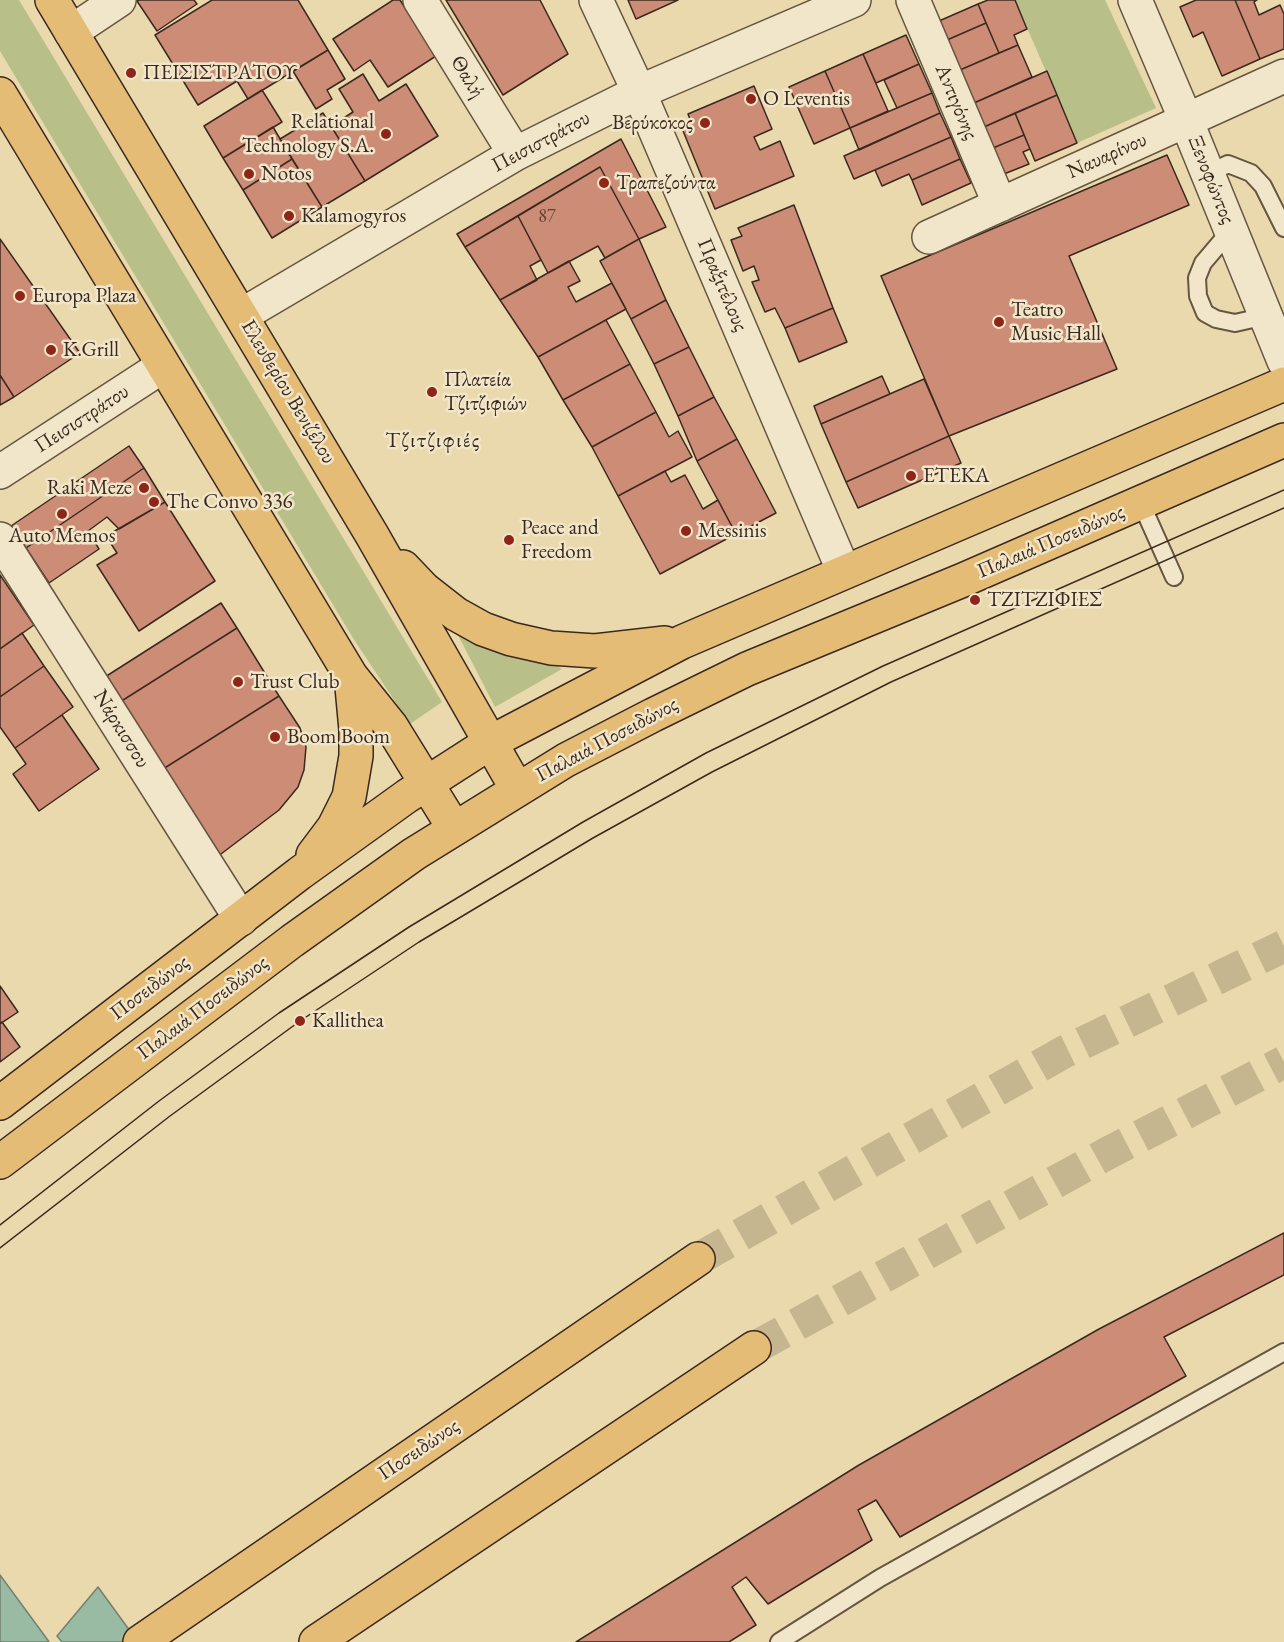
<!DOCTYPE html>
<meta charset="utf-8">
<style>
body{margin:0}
canvas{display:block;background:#e9d9ac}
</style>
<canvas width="1284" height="1642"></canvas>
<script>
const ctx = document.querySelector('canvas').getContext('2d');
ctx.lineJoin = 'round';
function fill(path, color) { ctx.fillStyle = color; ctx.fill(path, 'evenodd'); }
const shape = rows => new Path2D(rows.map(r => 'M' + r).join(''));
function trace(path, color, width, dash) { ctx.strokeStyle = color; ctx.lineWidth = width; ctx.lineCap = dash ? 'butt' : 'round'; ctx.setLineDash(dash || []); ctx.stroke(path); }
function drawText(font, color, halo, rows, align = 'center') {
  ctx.font = font + ' "EB Garamond",serif'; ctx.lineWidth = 5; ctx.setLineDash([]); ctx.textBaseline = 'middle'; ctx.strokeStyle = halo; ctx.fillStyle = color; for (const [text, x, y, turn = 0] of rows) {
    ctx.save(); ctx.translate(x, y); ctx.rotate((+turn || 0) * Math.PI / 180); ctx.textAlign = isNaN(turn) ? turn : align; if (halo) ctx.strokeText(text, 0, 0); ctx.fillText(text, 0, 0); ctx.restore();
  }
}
const green = shape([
 [0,0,19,0,442,702,410,724,353,638,0,51],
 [1015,0,1105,0,1156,108,1077,143],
 [457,633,552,663,562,669,495,707]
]);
const water = shape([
 [0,1575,47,1639,49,1642,0,1642,0,1575],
 [98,1587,138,1642,62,1642,57,1636,98,1587]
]);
const building = shape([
 [139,0,194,0,197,4,157,31,137,1,139,0],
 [212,0,298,0,328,50,248,99,237,81,198,105,155,35,212,0],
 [393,0,400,0,436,56,388,87,370,60,354,71,333,39,393,0],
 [446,0,540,0,568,54,503,95,446,0],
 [628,0,678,0,636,19,628,0],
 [988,0,1015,0,1027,29,1014,35,1018,45,999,53,978,4,988,0],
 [1196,0,1235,0,1260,59,1222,76,1203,32,1193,37,1180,7,1196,0],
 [1235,0,1257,0,1254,2,1259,15,1280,5,1284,14,1284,49,1260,59,1235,0],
 [978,4,986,23,947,40,939,21,978,4],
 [986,23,999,53,960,70,947,40,986,23],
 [906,35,919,64,876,83,863,54,906,35],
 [1018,45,1032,77,974,103,960,70,1018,45],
 [328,50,345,79,327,90,332,99,316,109,293,71,328,50],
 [863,54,888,111,850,128,825,71,863,54],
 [919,64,932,93,897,108,884,80,919,64],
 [825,71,850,128,814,144,789,87,825,71],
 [1047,71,1057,95,984,127,974,103,1047,71],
 [363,74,379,101,406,84,438,136,365,181,331,126,353,112,339,89,363,74],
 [754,86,772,129,754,137,760,150,780,141,794,176,715,209,681,126,691,122,688,114,754,86],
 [262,90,282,122,223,158,204,126,262,90],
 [932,93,940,113,859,150,850,128,932,93],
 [1057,95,1077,143,1035,161,1015,113,1057,95],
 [323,113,365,181,322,207,280,139,323,113],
 [940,113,951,137,854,179,844,156,940,113],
 [1015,113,1024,135,993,148,984,127,1015,113],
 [273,127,292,159,243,190,223,158,273,127],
 [1024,135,1030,149,1023,152,1029,164,1004,174,993,148,1024,135],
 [951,137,960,159,912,180,909,174,882,186,875,170,951,137],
 [621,139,666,227,639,239,600,167,465,247,457,234,621,139],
 [1167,155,1189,205,1069,256,1117,369,949,436,881,276,1167,155],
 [292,159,322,207,272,238,243,190,292,159],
 [960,159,971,183,922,205,912,180,960,159],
 [600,167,639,239,605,258,598,246,548,273,518,216,600,167],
 [794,205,833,308,785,328,775,308,765,312,752,282,759,280,754,266,743,271,731,240,742,236,738,228,794,205],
 [518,216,541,260,530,266,537,280,500,300,465,247,518,216],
 [0,239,80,353,14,397,0,375,0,239],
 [639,239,666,300,631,319,600,261,639,239],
 [569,261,580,281,568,287,576,302,612,283,626,309,538,357,500,300,569,261],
 [666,300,689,347,654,364,631,319,666,300],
 [833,308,847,342,799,362,785,328,833,308],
 [606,320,630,364,563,400,538,357,606,320],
 [689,347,714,397,678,416,654,364,689,347],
 [630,364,656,412,592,447,563,400,630,364],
 [0,375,14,397,0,405,0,375],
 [882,376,890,394,821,424,814,406,882,376],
 [924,379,949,436,846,482,821,424,924,379],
 [714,397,737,439,697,461,678,416,714,397],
 [656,412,669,437,678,431,692,457,618,496,592,447,656,412],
 [949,436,961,463,858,508,846,482,949,436],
 [737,439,776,513,736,534,697,461,737,439],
 [129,446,144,468,26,548,11,526,129,446],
 [144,468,165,502,119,529,107,517,88,531,99,549,49,583,26,548,144,468],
 [665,471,671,482,685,475,703,509,718,500,736,534,660,574,618,496,665,471],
 [165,502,215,581,139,631,97,565,117,553,106,536,165,502],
 [0,575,34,625,0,649,0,575],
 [221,603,237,628,120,702,105,677,221,603],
 [237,628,279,696,163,769,120,702,237,628],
 [22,633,44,666,0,697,0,649,22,633],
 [44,666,73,707,15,748,0,727,0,697,44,666],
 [279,696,300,728,306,747,304,770,298,787,279,810,217,857,163,769,279,696],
 [62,715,99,769,39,811,13,774,26,764,15,748,62,715],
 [0,986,18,1012,0,1024,0,986],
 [2,1022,20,1047,0,1062,0,1024,2,1022],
 [1284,1233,1284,1275,1164,1337,1186,1376,900,1537,876,1500,858,1510,872,1540,768,1604,746,1577,732,1587,756,1625,729,1642,576,1642,859,1465,1099,1329,1284,1233]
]);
const highwayTunnel = shape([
 [698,1259,1064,1052,1284,946],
 [754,1348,1108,1153,1284,1062]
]);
const lane = shape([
 [1208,174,1228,164,1251,173,1263,186,1284,228],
 [1231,230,1203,263,1197,278,1198,296,1205,313,1216,319,1235,323,1266,316],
 [1141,503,1174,577],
 [779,1642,880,1578,1284,1352]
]);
const street = shape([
 [420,0,515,154],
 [596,0,639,92,844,572],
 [913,0,1000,205],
 [1135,0,1186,120,1284,361],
 [71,32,119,0],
 [929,237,1284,76],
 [242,315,515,154,639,92,854,0],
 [0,472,163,366],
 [0,539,241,919]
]);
const primary = shape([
 [52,0,372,535,517,789],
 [0,94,351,676,391,726,454,828],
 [403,567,424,589,456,614,483,629,511,639,551,648,595,651,665,643],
 [313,855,334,827,349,797,356,756,356,730,351,676],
 [0,1103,300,873,407,796,491,742,682,642,1284,384],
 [0,1162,292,941,414,854,566,760,653,715,747,669,963,580,1284,440]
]);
const highway = shape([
 [140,1642,698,1259],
 [316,1642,754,1348]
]);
const tram = shape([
 [0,1225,159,1101,279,1013,409,927,583,822,706,753,883,666,1284,490],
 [0,1248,170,1116,300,1021,419,942,593,838,712,772,891,682,1284,508]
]);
const markers = [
 [131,73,6,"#8f2418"],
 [751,99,6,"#8f2418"],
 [705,123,6,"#8f2418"],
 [386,134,6,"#8f2418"],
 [249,174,6,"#8f2418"],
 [604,183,6,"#8f2418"],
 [289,216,6,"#8f2418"],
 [20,296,6,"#8f2418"],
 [999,322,6,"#8f2418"],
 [51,350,6,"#8f2418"],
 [432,392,6,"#8f2418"],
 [911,476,6,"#8f2418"],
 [144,488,6,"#8f2418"],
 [154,502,6,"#8f2418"],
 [62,514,6,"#8f2418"],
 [686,531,6,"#8f2418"],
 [509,540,6,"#8f2418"],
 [975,600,6,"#8f2418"],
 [238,682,6,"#8f2418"],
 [275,737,6,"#8f2418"],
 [300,1021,6,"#8f2418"]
];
const numberNames = [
 ["87",547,217]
];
const poiNames = [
 ["ΠΕΙΣΙΣΤΡΑΤΟΥ",143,73],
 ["O Leventis",763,99],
 ["Relational",374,122,"right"],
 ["Technology S.A.",374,146,"right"],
 ["Βερύκοκος",693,123,"right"],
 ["Notos",261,174],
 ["Τραπεζούντα",616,183],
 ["Kalamogyros",301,216],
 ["Europa Plaza",32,296],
 ["Teatro",1011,310],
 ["Music Hall",1011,334],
 ["K.Grill",63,350],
 ["Πλατεία",444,380],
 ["Τζιτζιφιών",444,404],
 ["ΕΤΕΚΑ",923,476],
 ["Raki Meze",132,488,"right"],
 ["The Convo 336",166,502],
 ["Peace and",521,528],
 ["Freedom",521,552],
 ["Messinis",698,531],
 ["Auto Memos",62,536,"center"],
 ["ΤΖΙΤΖΙΦΙΕΣ",987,600],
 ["Trust Club",250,682],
 ["Boom Boom",287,737],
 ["Kallithea",312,1021]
];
const streetNames = [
 ["Θαλή",467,77,58],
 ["Αντιγόνης",956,102,67],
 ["Πεισιστράτου",541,142,-28],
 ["Ναυαρίνου",1107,156,-24],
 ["Ξενοφώντος",1211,180,68],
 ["Πραξιτέλους",722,285,67],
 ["Ελευθερίου Βενιζέλου",288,392,59],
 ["Πεισιστράτου",82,419,-33],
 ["Παλαιά Ποσειδώνος",1051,542,-23],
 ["Νάρκισσου",121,729,58],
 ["Παλαιά Ποσειδώνος",607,740,-28],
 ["Ποσειδώνος",150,988,-37],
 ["Παλαιά Ποσειδώνος",203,1008,-37],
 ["Ποσειδώνος",419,1450,-34]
];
const neighbourhoodNames = [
 ["Τζιτζιφιές",433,441]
];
fill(green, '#b8bf88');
fill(water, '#99bba4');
trace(water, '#73816f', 1.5);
fill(building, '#cd8c76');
trace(building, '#3b291f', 1.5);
trace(highwayTunnel, '#c6b690', 33, [33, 16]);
trace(lane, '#665542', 20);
trace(street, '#665542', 36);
trace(primary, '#3b291f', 36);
trace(highway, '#3b291f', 36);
trace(lane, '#f1e6c9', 16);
trace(street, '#f1e6c9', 33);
trace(primary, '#e4bc76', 33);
trace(highway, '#e4bc76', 33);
trace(tram, '#3b291f', 1.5);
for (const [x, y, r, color] of markers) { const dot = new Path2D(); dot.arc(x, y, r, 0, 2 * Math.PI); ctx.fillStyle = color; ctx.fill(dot); trace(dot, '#f1e6c9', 2); }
drawText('18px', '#604235', null, numberNames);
drawText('21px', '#3b291f', '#f1e6c9', poiNames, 'left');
drawText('21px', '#3b291f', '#f1e6c9', streetNames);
ctx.letterSpacing = '1.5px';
drawText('22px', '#3b291f', '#f1e6c9', neighbourhoodNames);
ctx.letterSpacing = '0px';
</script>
